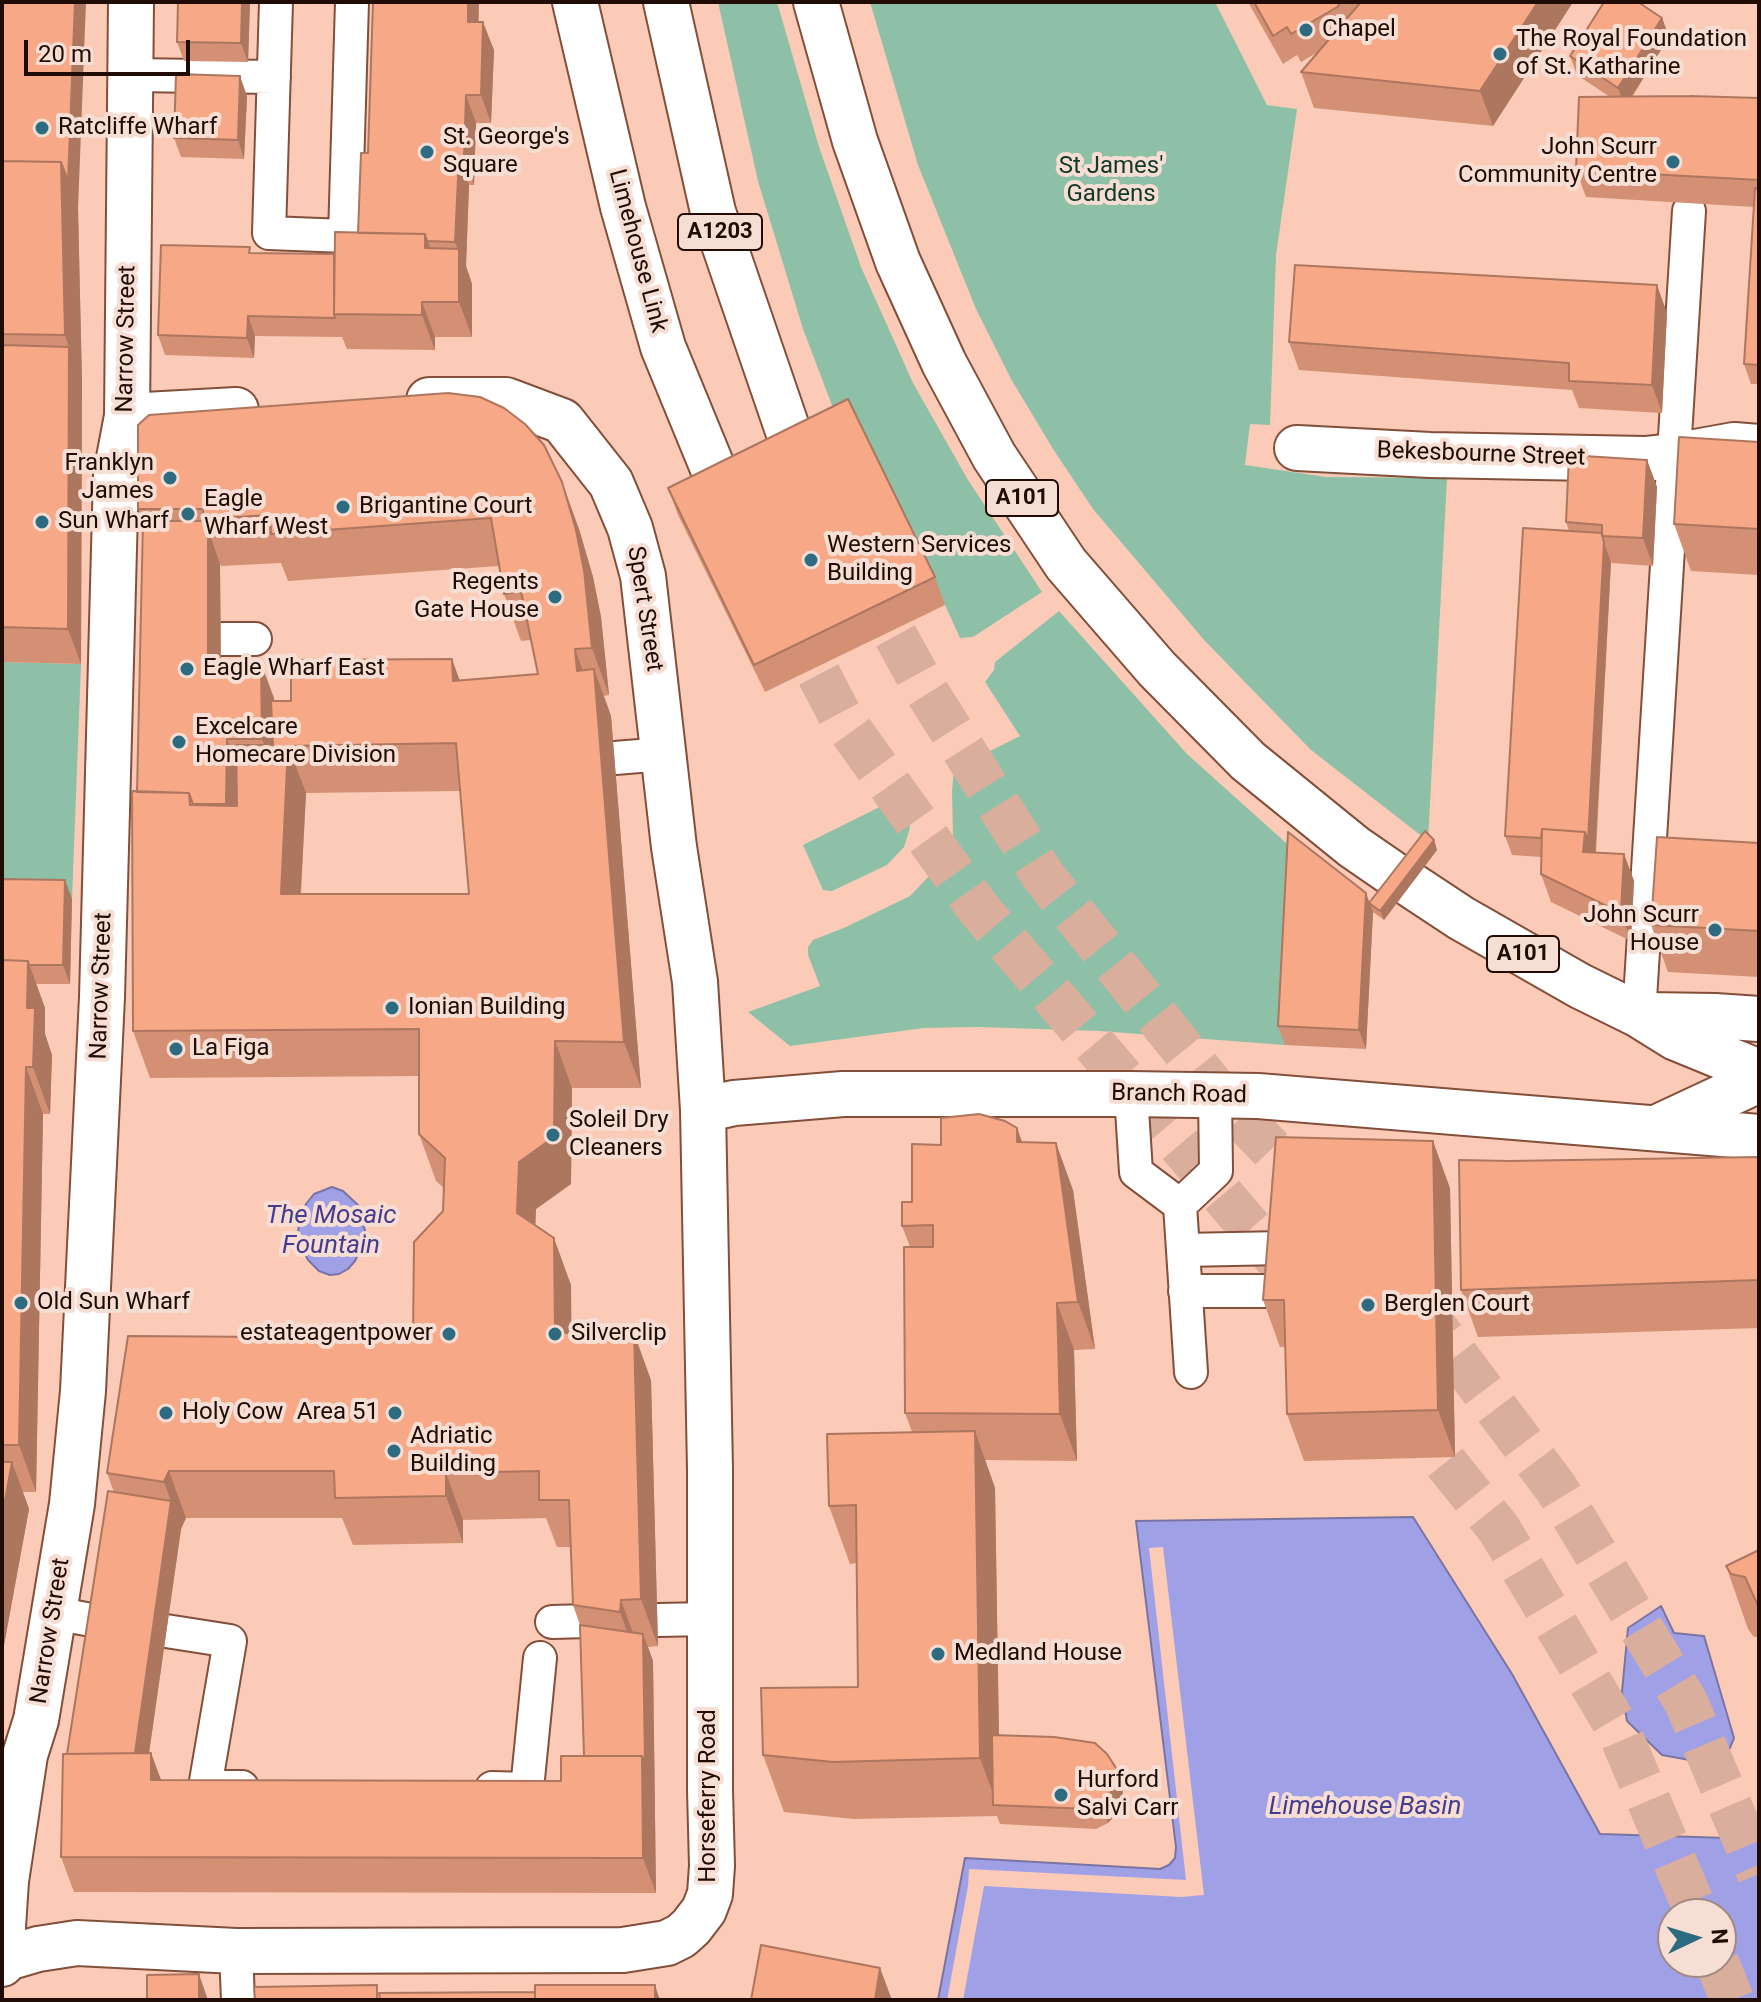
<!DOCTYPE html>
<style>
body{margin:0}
#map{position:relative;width:1761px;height:2002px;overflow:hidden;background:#fbcbb7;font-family:Roboto,sans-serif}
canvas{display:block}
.frame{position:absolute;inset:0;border:4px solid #200c04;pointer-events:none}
.north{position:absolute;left:1657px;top:1898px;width:80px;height:80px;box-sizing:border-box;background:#f7ded4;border:2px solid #a18a81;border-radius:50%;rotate:86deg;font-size:22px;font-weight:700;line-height:32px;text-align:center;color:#200c04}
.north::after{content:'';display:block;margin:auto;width:28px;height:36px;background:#2d6b81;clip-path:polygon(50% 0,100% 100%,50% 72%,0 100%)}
.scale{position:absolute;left:24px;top:40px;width:166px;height:36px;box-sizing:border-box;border:4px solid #200c04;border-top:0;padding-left:10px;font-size:24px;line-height:28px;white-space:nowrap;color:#200c04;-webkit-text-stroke:6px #f7ded4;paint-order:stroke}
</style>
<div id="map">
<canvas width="1761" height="2002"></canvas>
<div class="frame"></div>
<div class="north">N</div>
<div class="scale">20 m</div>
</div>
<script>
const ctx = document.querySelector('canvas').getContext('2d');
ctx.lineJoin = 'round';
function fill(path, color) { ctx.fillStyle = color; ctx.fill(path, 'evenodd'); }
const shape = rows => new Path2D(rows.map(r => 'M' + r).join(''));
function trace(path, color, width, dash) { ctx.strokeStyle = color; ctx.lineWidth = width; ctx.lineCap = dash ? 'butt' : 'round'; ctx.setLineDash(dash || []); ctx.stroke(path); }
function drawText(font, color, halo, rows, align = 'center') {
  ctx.font = font + ' Roboto,sans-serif'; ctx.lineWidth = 8; ctx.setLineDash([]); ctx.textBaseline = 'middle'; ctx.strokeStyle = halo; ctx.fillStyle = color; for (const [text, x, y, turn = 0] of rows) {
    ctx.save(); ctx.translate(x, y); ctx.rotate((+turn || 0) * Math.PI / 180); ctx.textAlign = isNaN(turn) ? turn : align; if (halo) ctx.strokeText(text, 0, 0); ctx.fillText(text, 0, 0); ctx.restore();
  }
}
const green = shape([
 [718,2,777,2,819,147,861,267,913,383,968,480,1042,592,973,637,960,638,945,605,843,434,803,329,758,181],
 [870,2,1215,2,1267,105,1297,109,1276,255,1270,425,1250,424,1245,465,1326,477,1447,478,1428,841,1311,750,1205,641,1093,509,1053,449,1011,379,976,309,918,165],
 [1059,611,1187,754,1295,851,1285,1045,1099,1031,979,1027,924,1028,790,1046,748,1012,820,986,808,955,808,947,813,940,846,927,910,896,935,870,953,836,952,792,954,769,1020,736,985,682,994,670,995,662],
 [2,662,81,664,72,899,2,983],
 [906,794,910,828,904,847,887,865,832,891,823,890,803,845]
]);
const water = shape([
 [332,1187,343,1191,359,1206,365,1231,364,1241,355,1261,348,1269,339,1274,330,1275,319,1271,308,1260,301,1247,298,1231,301,1215,306,1204,314,1194,332,1187],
 [1413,1517,1512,1674,1600,1834,1759,1839,1759,2000,938,2000,965,1858,1160,1869,1169,1865,1175,1858,1176,1847,1136,1521,1413,1517],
 [1673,1914,1721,1914,1721,1962,1673,1962,1673,1914],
 [1661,1606,1674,1633,1704,1636,1734,1738,1729,1750,1706,1763,1662,1755,1627,1721,1622,1692,1628,1628,1661,1606]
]);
const pier = shape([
 [1163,1547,1204,1895,1181,1897,984,1886,963,2000,947,2000,968,1886,969,1869,1186,1880,1149,1548]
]);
const trunkTunnel = shape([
 [864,578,923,686,1044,877,1224,1100,1315,1195],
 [788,616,841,717,978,908,1293,1278],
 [1417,1303,1556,1488,1686,1702,1759,1874],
 [1404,1411,1499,1529,1618,1729,1697,1914],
 [1717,1962,1732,2000]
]);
const service = shape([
 [276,2,269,233,345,236,352,2],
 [131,75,274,77],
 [221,639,255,639],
 [615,758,664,754],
 [1639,1015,1689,211],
 [1131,1094,1136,1172,1180,1205],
 [1183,1250,1283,1248],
 [1185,1291,1281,1291],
 [1191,1372,1180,1205,1216,1171,1215,1095],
 [54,1613,102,1622],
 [657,1620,710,1619],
 [552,1622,588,1621],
 [166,1631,230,1641,205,1787,242,1787],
 [492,1788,527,1789,540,1658],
 [236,1951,238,2000]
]);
const minor = shape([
 [127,416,131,2],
 [1297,448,1430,455,1645,459,1673,456,1734,445,1759,447]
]);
const tertiary = shape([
 [703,1110,734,1103,843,1094,1131,1094,1258,1096,1759,1137],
 [1656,1128,1759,1080],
 [4,1959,38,1949,77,1943,236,1951,623,1950,667,1943,681,1936,691,1927,704,1910,710,1894,712,1866,710,1790,710,1469,703,1110,695,982,674,847,643,576,630,528,611,483,562,421,506,400,429,400],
 [2,1964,4,1959,3,1927,6,1881,25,1755,36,1720,72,1504,83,1391,102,997,116,474,127,416,236,410]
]);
const primary = shape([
 [816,2,855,141,898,262,944,363,994,456,1066,564,1157,669,1248,761,1354,847,1399,878],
 [1411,885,1461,918,1580,986,1639,1015,1676,1038,1759,1072],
 [1645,1015,1715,1016,1759,1019]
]);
const trunk = shape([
 [575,2,623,207,663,347,723,493],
 [666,2,713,212,797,457]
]);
const wall = shape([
 [2,2,78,209,82,382,81,664,2,662],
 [178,2,250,2,248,62,184,61,177,42],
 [1248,2,1357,2,1358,5,1361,2,1573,2,1493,126,1314,108,1301,72,1318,52,1301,62,1297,55,1283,64],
 [1662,18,1669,37,1632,97,1759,98,1759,384,1751,384,1744,364,1754,207,1586,197,1576,170,1610,97,1577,75,1570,56],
 [478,22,494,50,491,123,476,123,474,185,469,185,466,266,472,284,472,337,435,337,435,350,347,349,342,337,255,336,254,358,165,355,158,335,252,253,334,254,358,233,368,153],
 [247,96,244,159,181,157,174,138],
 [1667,313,1662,413,1579,408,1572,390,1299,370,1289,342],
 [138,425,579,529,593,577,601,617,609,695,604,696,611,716,641,1088,572,1088,571,1184,536,1209,535,1226,571,1285,571,1333,651,1380,658,1646,648,1647,653,1661,656,1893,74,1892,61,1857,67,1754,114,1492,107,1473,413,1338,443,1211,444,1188,436,1181,419,1134,419,1076,150,1078,133,1031,143,521,138,509],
 [281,563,288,581,499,566,504,594,521,641,531,640,538,674,460,681,291,701,274,701,274,698,221,663,220,564,221,566],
 [460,791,469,894,301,894,306,793],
 [186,1518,342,1518,353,1545,463,1543,463,1520,546,1518,557,1547,571,1547,573,1605,580,1625,584,1756,561,1781,161,1780,151,1753,149,1753,181,1529],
 [1759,442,1759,575,1691,571,1674,524],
 [1647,460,1657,487,1653,566,1612,563,1611,562,1596,853,1624,854,1634,881,1631,941,1551,902,1541,874,1541,857,1512,855,1505,836,1569,531,1566,522],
 [668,488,935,577,945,605,765,692,678,515],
 [1434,840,1437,850,1384,920,1373,912,1366,1049,1285,1045,1278,1026,1369,903],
 [1759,843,1759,977,1668,972,1651,925],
 [2,879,72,899,70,984,36,984,45,1008,45,1034,52,1055,50,1114,43,1114,36,1492,23,1492,29,1509,2,1656],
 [1017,1128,1022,1142,1073,1190,1095,1349,1074,1350,1077,1461,985,1460,995,1488,999,1736,1116,1768,1123,1787,1122,1803,1116,1814,1108,1823,1096,1829,1000,1824,997,1816,854,1819,784,1812,763,1755,858,1687,856,1563,850,1564,829,1506,912,1432,905,1413,910,1247,902,1226,941,1145],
 [1759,1157,1759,1328,1478,1337,1461,1290,1509,1161],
 [1450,1188,1455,1457,1304,1461,1287,1414,1285,1347,1280,1347,1263,1300],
 [1759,1550,1759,1638,1753,1636,1748,1629,1726,1566]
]);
const shadedWall = shape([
 [75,2,86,2,78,209,82,382,81,664,68,629,69,347,65,335,61,162],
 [242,2,250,2,248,62,241,43],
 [468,2,479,2,478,50,468,22],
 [1538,2,1573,2,1493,126,1480,91],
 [1662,18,1669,37,1625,107,1618,88],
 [483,22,494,50,491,123,481,95],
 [240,76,247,96,244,159,238,140],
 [466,95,476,123,474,185,464,157],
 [459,157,469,185,466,266,472,284,472,337,459,302,459,253,455,242],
 [425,234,438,269,425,248],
 [1657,285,1667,313,1662,413,1652,385],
 [422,302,435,337,435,350,422,315],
 [248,316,255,336,254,358,247,338],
 [1647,460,1657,487,1653,566,1643,538],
 [562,482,579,529,593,577,601,617,609,695,592,648],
 [208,529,220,564,221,698,208,663],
 [1604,543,1611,562,1595,859,1583,852],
 [575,649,592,696,577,671],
 [452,659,469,706,453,681],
 [261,663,274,698,275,775,262,739],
 [594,669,611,716,641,1088,624,1042],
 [227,739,240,774,239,840,226,804],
 [288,746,306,793,298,941,281,894],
 [1434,840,1437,850,1384,920,1380,911],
 [1624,854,1634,881,1631,941,1621,913],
 [65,880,72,899,70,984,63,965],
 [1366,893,1373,912,1366,1049,1359,1030],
 [28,961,45,1008,45,1034,52,1055,50,1114,33,1067,27,1008],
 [555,1041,572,1088,571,1184,536,1209,534,1260,517,1213,519,1162],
 [26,1067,43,1114,36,1492,19,1445],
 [1017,1128,1034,1175,1017,1142],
 [1433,1141,1450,1188,1455,1457,1438,1410],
 [1056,1143,1073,1190,1095,1349,1078,1302],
 [554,1238,571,1285,572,1380,555,1333],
 [1057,1303,1074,1350,1077,1461,1060,1414],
 [634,1333,651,1380,658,1646,641,1599],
 [975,1431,995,1488,1000,1805,997,1805,980,1758],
 [12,1462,29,1509,2,1656,2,1517],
 [169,1471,186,1518,181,1529,144,1788,134,1760,171,1501,164,1482],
 [446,1473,463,1520,463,1543,446,1496],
 [621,1600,638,1647,637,1659,620,1612],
 [643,1634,653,1661,656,1893,643,1858],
 [151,1753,164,1788,151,1780],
 [1116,1768,1123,1787,1122,1803,1116,1814,1108,1823,1101,1804],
 [880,1968,892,2000,875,2000],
 [199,1974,208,2000,199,2000],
 [655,1985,660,2000,655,2000]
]);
const building = shape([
 [2,2,75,2,68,181,61,162,2,161,2,2],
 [178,2,242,2,241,43,177,42,178,2],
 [373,2,468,2,468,22,483,22,481,95,466,95,464,157,459,157,455,242,427,241,425,234,358,233,361,153,368,153,373,2],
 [1254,2,1337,2,1339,6,1291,34,1287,27,1273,36,1254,2],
 [1361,2,1538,2,1480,91,1301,72,1361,2],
 [1604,2,1638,2,1662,18,1618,88,1570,56,1604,2],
 [176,74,240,76,238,140,174,138,176,74],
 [1690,96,1759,98,1759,180,1576,170,1579,97,1690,96],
 [2,161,61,162,65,335,2,334,2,161],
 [1755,188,1759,189,1759,365,1744,364,1755,188],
 [335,232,425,234,425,248,459,249,459,302,422,302,422,315,334,314,335,232],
 [161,245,250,247,249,253,334,254,334,314,335,318,248,316,247,338,158,335,161,245],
 [1295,265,1657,285,1652,385,1569,381,1569,363,1289,342,1295,265],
 [2,345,69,347,68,629,2,627,2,345],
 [448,393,480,397,504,408,525,424,544,445,562,482,576,530,584,570,592,648,575,649,577,671,594,669,624,1042,555,1041,554,1137,519,1162,517,1213,554,1238,555,1333,634,1333,641,1599,621,1600,620,1612,573,1605,569,1500,539,1500,539,1471,446,1473,446,1496,335,1498,334,1471,169,1471,164,1482,107,1473,128,1336,413,1338,414,1242,443,1211,445,1158,419,1134,419,1029,133,1031,132,791,189,793,190,805,237,806,236,745,273,745,271,701,291,701,291,660,452,659,453,681,538,674,521,591,504,594,491,518,271,534,270,515,204,519,203,509,138,509,138,425,149,415,448,393],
 [456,743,469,894,281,894,288,746,456,743],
 [848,399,935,577,754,665,668,488,848,399],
 [1679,437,1759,442,1759,529,1674,524,1679,437],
 [1569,455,1647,460,1643,538,1602,536,1602,525,1566,522,1569,455],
 [143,521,205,521,208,529,208,663,261,663,262,739,227,739,226,804,193,804,189,793,137,792,143,521],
 [1523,528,1602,533,1604,543,1588,840,1585,832,1542,829,1541,838,1505,836,1523,528],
 [1542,829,1585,832,1583,852,1624,854,1621,913,1541,874,1542,829],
 [1425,831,1434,840,1380,911,1369,903,1425,831],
 [1288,832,1366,893,1359,1030,1278,1026,1288,832],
 [1657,837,1759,843,1759,931,1651,925,1657,837],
 [2,879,65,880,63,965,29,965,28,961,2,960,2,879],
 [2,960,28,961,27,1008,35,1008,33,1067,26,1067,19,1445,2,1445,2,960],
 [979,1114,1005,1121,1017,1128,1017,1142,1056,1143,1078,1302,1057,1303,1060,1414,905,1413,904,1247,933,1247,933,1225,902,1226,902,1202,912,1202,912,1144,941,1145,941,1118,979,1114],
 [1276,1137,1433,1141,1438,1410,1287,1414,1284,1300,1263,1300,1276,1137],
 [1759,1157,1759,1280,1461,1290,1459,1160,1509,1161,1759,1157],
 [975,1431,980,1758,833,1762,763,1755,761,1688,858,1687,856,1505,829,1506,827,1434,975,1431],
 [2,1462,12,1462,2,1517,2,1462],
 [108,1491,171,1501,135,1753,67,1754,108,1491],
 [1759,1550,1759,1608,1745,1577,1731,1574,1726,1566,1759,1550],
 [580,1625,643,1634,645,1763,642,1756,584,1756,580,1625],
 [992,1735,1054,1737,1095,1743,1107,1754,1116,1768,1115,1784,1109,1795,1101,1804,1089,1809,993,1805,992,1735],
 [151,1753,151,1780,561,1781,561,1756,642,1756,643,1858,61,1857,63,1754,151,1753],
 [761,1945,880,1968,875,2000,751,2000,761,1945],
 [199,1974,199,2000,147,2000,147,1975,199,1974],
 [377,1985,377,2000,255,2000,254,1987,377,1985],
 [535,1985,655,1985,655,2000,535,2000,535,1985],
 [535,1992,535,2000,380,2000,379,1993,535,1992]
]);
const markers = [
 [1306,30,8,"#2d6b81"],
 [1500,54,8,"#2d6b81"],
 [42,128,8,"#2d6b81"],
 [427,152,8,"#2d6b81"],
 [1673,162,8,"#2d6b81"],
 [170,478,8,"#2d6b81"],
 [343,507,8,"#2d6b81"],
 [188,514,8,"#2d6b81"],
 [42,522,8,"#2d6b81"],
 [811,560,8,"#2d6b81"],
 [555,597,8,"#2d6b81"],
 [187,669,8,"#2d6b81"],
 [179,742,8,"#2d6b81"],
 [1715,930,8,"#2d6b81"],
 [392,1008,8,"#2d6b81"],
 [176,1049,8,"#2d6b81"],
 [553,1135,8,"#2d6b81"],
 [21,1303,8,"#2d6b81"],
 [1368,1305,8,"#2d6b81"],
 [449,1334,8,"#2d6b81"],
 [555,1334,8,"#2d6b81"],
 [166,1413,8,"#2d6b81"],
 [395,1413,8,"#2d6b81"],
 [394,1451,8,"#2d6b81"],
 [938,1654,8,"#2d6b81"],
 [1061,1795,8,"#2d6b81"]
];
const shields = [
 [720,232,84],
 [1022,498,72],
 [1523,954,72]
];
const shieldNames = [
 ["A1203",720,232],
 ["A101",1022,498],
 ["A101",1523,954]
];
const poiNames = [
 ["Chapel",1322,30],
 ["The Royal Foundation",1516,40],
 ["of St. Katharine",1516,68],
 ["Ratcliffe Wharf",58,128],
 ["St. George's",443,138],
 ["Square",443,166],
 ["John Scurr",1657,148,"right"],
 ["Community Centre",1657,176,"right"],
 ["Franklyn",154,464,"right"],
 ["James",154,492,"right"],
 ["Eagle",204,500],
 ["Wharf West",204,528],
 ["Brigantine Court",359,507],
 ["Sun Wharf",58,522],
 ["Western Services",827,546],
 ["Building",827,574],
 ["Regents",539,583,"right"],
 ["Gate House",539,611,"right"],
 ["Eagle Wharf East",203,669],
 ["Excelcare",195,728],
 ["Homecare Division",195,756],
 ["John Scurr",1699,916,"right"],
 ["House",1699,944,"right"],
 ["Ionian Building",408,1008],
 ["La Figa",192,1049],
 ["Soleil Dry",569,1121],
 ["Cleaners",569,1149],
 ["Old Sun Wharf",37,1303],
 ["Berglen Court",1384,1305],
 ["estateagentpower",433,1334,"right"],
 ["Silverclip",571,1334],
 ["Holy Cow",182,1413],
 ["Area 51",379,1413,"right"],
 ["Adriatic",410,1437],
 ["Building",410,1465],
 ["Medland House",954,1654],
 ["Hurford",1077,1781],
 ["Salvi Carr",1077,1809]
];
const parkNames = [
 ["St James'",1111,167],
 ["Gardens",1111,195]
];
const streetNames = [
 ["Limehouse Link",637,251,75],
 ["Narrow Street",127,339,-89],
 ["Bekesbourne Street",1481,455,2],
 ["Spert Street",644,609,81],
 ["Narrow Street",102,986,-88],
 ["Branch Road",1179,1095,1],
 ["Narrow Street",51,1631,-81],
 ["Horseferry Road",709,1796,-90]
];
const waterNames = [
 ["The Mosaic",331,1216],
 ["Fountain",331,1246],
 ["Limehouse Basin",1365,1807]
];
fill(green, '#8dc0a7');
fill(water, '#a0a0e7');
trace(water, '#7a74a3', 2);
fill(pier, '#fbcbb7');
trace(trunkTunnel, '#daae9c', 44, [44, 22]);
trace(service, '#824f3a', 36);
trace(minor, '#824f3a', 48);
trace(tertiary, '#824f3a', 48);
trace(primary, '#824f3a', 48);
trace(trunk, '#824f3a', 48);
trace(service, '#fff', 32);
trace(minor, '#fff', 44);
trace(tertiary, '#fff', 44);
trace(primary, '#fff', 44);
trace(trunk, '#fff', 44);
fill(wall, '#d49074');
fill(shadedWall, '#ad765e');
fill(building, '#f7a887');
trace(building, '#ad765e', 2);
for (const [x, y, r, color] of markers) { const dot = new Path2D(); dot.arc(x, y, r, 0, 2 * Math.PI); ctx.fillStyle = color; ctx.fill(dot); trace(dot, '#f7ded4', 3); }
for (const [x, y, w] of shields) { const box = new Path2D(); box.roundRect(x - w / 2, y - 18, w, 36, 6); ctx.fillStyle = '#f7ded4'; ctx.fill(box); trace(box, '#200c04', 2); }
drawText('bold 22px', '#200c04', null, shieldNames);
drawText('24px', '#200c04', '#f7ded4', poiNames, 'left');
drawText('24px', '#113929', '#f7ded4', parkNames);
drawText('24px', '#200c04', '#f7ded4', streetNames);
drawText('italic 26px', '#453c90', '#f7ded4', waterNames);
</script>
